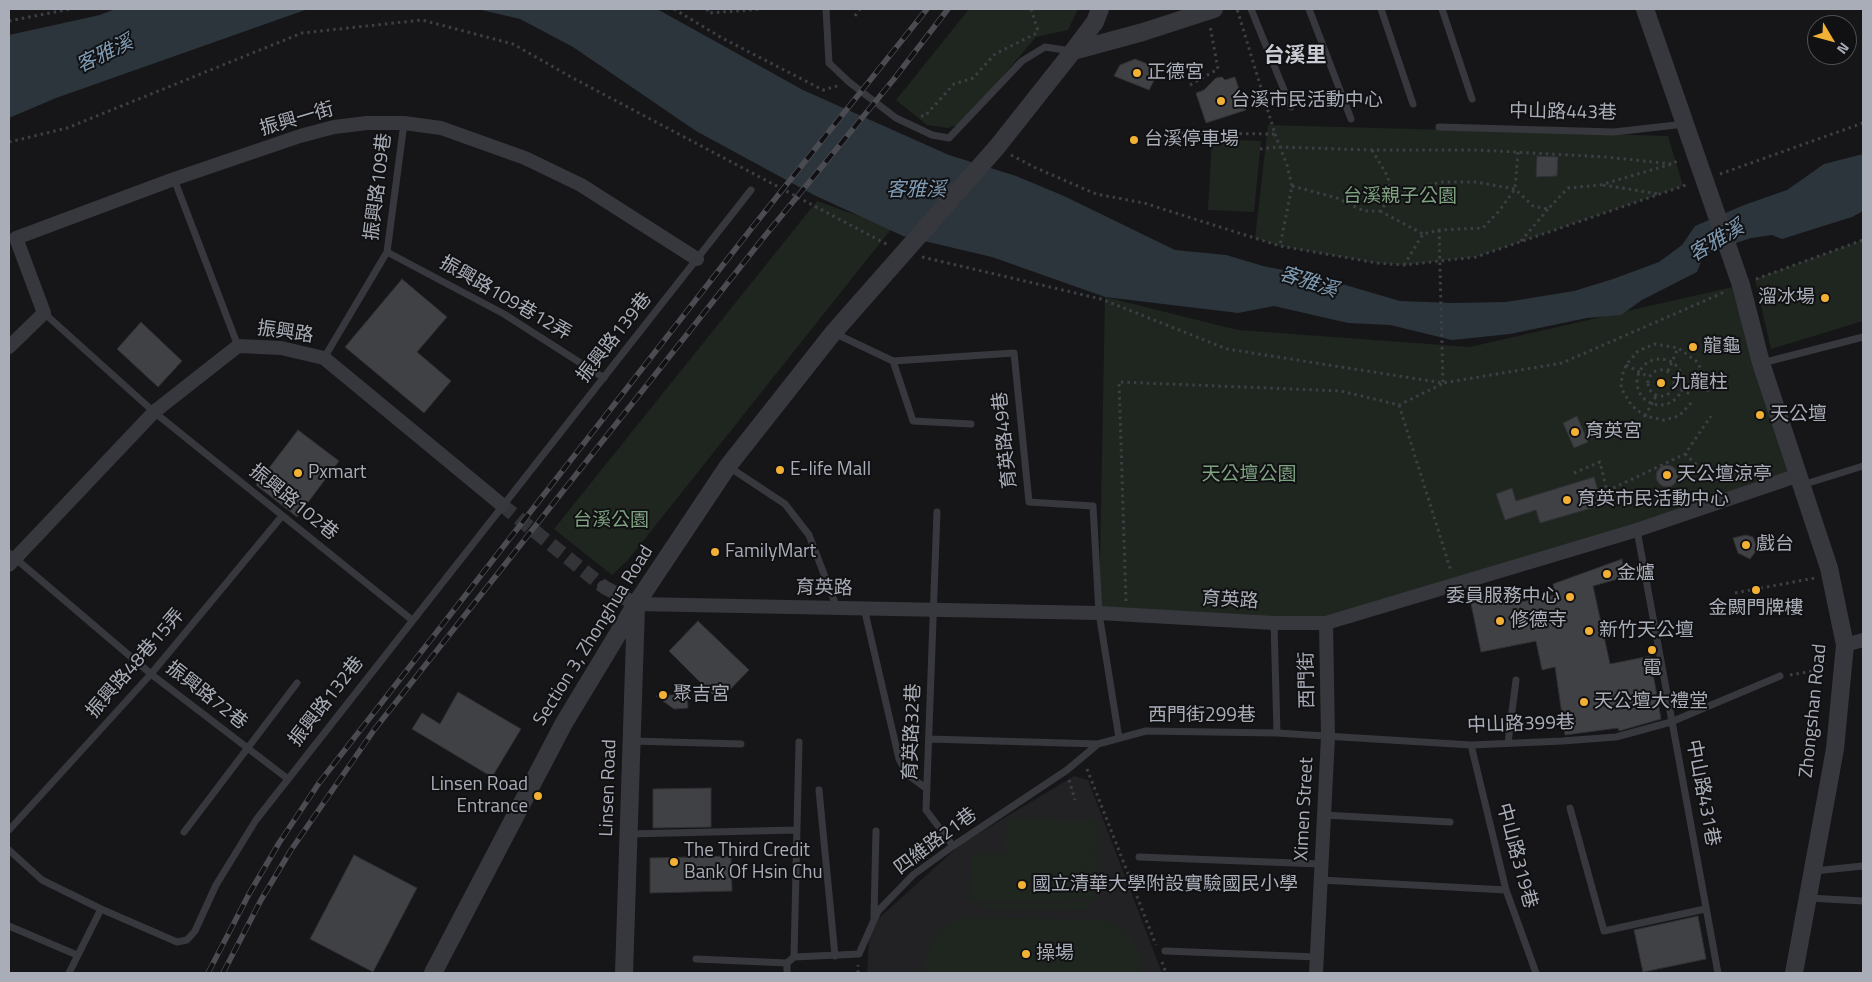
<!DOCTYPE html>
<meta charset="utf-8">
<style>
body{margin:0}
#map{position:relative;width:1872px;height:982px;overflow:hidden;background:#161618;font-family:"Titillium Web",sans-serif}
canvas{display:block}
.frame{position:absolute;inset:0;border:10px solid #a8adb8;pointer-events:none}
.north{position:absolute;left:1807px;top:15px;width:50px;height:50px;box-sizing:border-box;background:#111113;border:1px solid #4d4f55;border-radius:50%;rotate:127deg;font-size:14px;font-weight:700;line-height:20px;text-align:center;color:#a8adb8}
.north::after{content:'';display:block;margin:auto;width:18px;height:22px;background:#f2b134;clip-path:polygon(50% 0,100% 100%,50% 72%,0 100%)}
</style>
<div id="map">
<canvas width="1872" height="982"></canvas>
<div class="frame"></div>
<div class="north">N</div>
</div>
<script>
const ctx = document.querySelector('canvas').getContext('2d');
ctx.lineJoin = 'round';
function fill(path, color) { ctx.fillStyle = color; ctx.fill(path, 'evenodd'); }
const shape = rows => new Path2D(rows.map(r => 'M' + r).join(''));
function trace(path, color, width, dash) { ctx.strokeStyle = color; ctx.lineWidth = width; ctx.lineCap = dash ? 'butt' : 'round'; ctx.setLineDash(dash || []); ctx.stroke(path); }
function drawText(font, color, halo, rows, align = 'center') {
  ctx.font = font + ' "Titillium Web","Noto Sans TC",sans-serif'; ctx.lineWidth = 4; ctx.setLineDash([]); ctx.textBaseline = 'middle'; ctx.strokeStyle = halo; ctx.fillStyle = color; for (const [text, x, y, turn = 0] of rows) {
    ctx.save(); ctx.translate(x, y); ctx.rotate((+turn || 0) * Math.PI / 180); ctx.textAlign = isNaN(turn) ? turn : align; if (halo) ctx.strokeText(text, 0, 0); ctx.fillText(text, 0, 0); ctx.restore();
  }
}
const built = shape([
 [1074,776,1088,780,1162,973,867,973,870,926,961,844]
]);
const green = shape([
 [969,9,1078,9,1068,30,1036,37,963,123,948,128,927,125,896,100],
 [1268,125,1668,136,1683,186,1476,257,1404,265,1377,263,1280,246,1255,238],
 [1212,139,1261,141,1254,212,1208,210],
 [817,201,892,228,628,560,612,575,554,529],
 [1863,240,1863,321,1771,349,1755,279],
 [1741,285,1799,475,1326,623,1099,613,1105,297,1238,330,1470,347],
 [1007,819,1096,821,1095,900,970,900,972,854,1005,853],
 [1067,902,1089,902,1089,910,980,908,980,903,1067,904],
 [974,917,1103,920,1112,923,1121,928,1132,939,1140,954,1142,973,923,973,928,952,935,937,946,926,957,920]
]);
const water = shape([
 [115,9,308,9,56,98,9,118,9,35,100,15],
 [477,9,657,9,803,90,949,155,1016,176,1064,196,1175,250,1226,255,1263,266,1318,277,1400,301,1452,303,1506,302,1574,291,1613,279,1659,262,1682,245,1695,226,1744,205,1787,190,1824,164,1863,154,1863,211,1852,217,1782,239,1772,235,1751,238,1704,254,1697,272,1642,300,1621,315,1587,318,1510,334,1452,340,1390,325,1348,323,1274,306,1238,313,1105,297,992,257,903,236,814,195,696,131,573,47,520,19]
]);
const building = shape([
 [1135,59,1160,69,1149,90,1114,76,1120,65,1135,59],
 [1222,77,1225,80,1235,77,1246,110,1206,123,1196,93,1204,90,1216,78,1222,77],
 [1537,156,1558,157,1557,176,1536,177,1537,156],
 [402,279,447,317,417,352,451,381,424,413,345,347,402,279],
 [141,322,182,361,158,387,117,349,141,322],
 [1577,416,1588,442,1574,448,1563,423,1577,416],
 [298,430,339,461,297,517,256,485,298,430],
 '1656 476a11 11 0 1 1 22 0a11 11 0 1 1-22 0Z',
 [1594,477,1602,505,1540,523,1536,510,1505,520,1496,494,1512,488,1516,501,1594,477],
 [1746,535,1753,537,1756,544,1756,551,1750,559,1738,553,1733,538,1746,535],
 [1622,559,1625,577,1593,586,1610,664,1650,656,1661,719,1619,731,1618,728,1565,735,1555,667,1542,670,1536,641,1481,652,1470,599,1518,589,1521,602,1555,595,1553,584,1622,559],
 [698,621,749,670,719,701,669,651,698,621],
 [458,692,521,729,492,777,412,729,422,713,440,724,458,692],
 [687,694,688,708,674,709,656,696,687,694],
 [711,788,711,827,653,828,653,789,711,788],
 [354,855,417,888,373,972,310,939,354,855],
 [731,856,732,891,650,893,650,858,731,856],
 [1698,916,1706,959,1643,972,1634,930,1698,916]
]);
const minorTunnel = shape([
 [502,505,604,587]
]);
const path = shape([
 [674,9,722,38,823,90,837,86],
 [707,9,708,13,762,9],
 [1031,9,1039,34],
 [855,16,860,9],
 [9,21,70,9],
 [1190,85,1218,69,1210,26],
 [921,116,925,116,954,84,973,78,995,54,1037,33],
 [1181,133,1275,134,1237,9],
 [1275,134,1287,165,1292,186,1280,246],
 [9,142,67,128,302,33,422,20,513,44,571,77,888,245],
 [1260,149,1279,147,1371,150,1478,150,1606,157,1672,164],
 [1372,150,1388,177,1391,197,1440,182,1476,182,1515,189,1533,206,1548,209,1568,188,1600,185,1672,164,1680,159],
 [1011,155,1036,168,1096,194,1144,203,1280,246,1377,263,1404,265,1476,257,1689,184],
 [1720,174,1863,123],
 [1603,185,1659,194],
 [1292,186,1337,198,1364,211,1380,211,1391,197],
 [1380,211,1423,234],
 [1521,241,1548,209],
 [922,257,1101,299,1227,349,1443,383,1562,363,1727,291],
 [1404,265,1423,234,1439,230,1483,228,1499,211,1515,189,1518,152],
 [1756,279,1863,240],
 '1637 382a23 23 0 1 1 46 0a23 23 0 1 1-46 0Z',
 [1626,365,1649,377],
 '1648 383a13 13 0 1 1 26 0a13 13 0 1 1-26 0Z',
 [1668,371,1678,348],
 [1675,387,1690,394],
 [1691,403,1679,416,1664,420,1645,416,1632,406,1621,388,1622,376,1626,365,1638,351,1655,344,1678,348,1696,361,1705,375,1708,388,1707,396],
 [1399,405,1451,571],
 [1645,416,1656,396],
 [1685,454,1702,470],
 [1574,473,1600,462,1607,491,1685,454,1711,416],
 [1735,593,1815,578],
 [1126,601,1119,382,1341,391,1399,405,1442,384],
 [1790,675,1819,670,1826,663],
 [1087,769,1156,945],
 [1069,780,1075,800],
 [1162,962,1166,973],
 [858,973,858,965]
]);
const service = shape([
 [826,9,829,63,849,82,896,118,932,135,949,138,1022,61,1045,47,1071,51],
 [1251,9,1291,107],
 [1309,9,1351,119],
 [1381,9,1413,104],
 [1442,9,1472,99],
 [1439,127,1614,132,1685,124],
 [174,179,238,346],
 [387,252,504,314,604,378],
 [44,313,154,412,412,620],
 [834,333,893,361,1014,353,1029,502,1093,506,1099,613,1119,738],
 [324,358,387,252,404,123],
 [893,361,913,421,971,424],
 [1762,363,1863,337],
 [729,467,785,504,809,535,837,608],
 [1802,485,1863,466],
 [937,512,926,810,953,846],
 [1637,530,1718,973],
 [9,553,151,674,288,779],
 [864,608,899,759,908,775,927,789],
 [1274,623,1277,733],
 [929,739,1098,744,1146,731,1277,733,1471,745,1562,741,1616,737,1671,722,1780,676],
 [632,741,741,744],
 [1508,743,1516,680],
 [1471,745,1506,890,1536,973],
 [819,790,835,956],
 [1570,808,1604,931,1705,909],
 [1324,815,1450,822],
 [9,830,151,674,282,516],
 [184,832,297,683],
 [629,834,796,830],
 [9,850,42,880,101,909,177,942,187,940,195,931,216,885,256,820,751,190],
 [1139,857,1320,864],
 [1814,871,1863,866],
 [1320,880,1506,890],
 [1809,898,1863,901],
 [874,916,876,831],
 [9,926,77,955],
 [1165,951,1317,957],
 [794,957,799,742],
 [696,959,787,963],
 [69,973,101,909],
 [787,973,787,963,794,957,859,954,878,911,913,875,953,846,1067,770,1098,744]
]);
const minor = shape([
 [9,347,44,313,16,238,174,179,300,136,334,127,367,123,404,123,441,128,525,158,581,185,697,259],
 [9,565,154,412,238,346,281,348,324,358,502,505],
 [604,587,636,604,1099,613,1274,623,1326,623,1637,530,1799,475],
 [1845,645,1863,640],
 [1316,973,1328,737,1326,623]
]);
const tertiary = shape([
 [1645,9,1741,285,1761,363,1829,568,1845,645,1835,749,1794,973],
 [1073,51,1143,32,1214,9],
 [433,973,564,723,636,604,728,466,833,333,997,147,1073,51,1095,22,1100,9],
 [624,973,636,607]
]);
const rail = shape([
 [208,973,249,894,279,843,319,783,751,229,927,9],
 [223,973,261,900,291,850,374,730,764,237,894,79,948,9]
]);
const pathBridge = shape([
 [1439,230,1443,383]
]);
const markers = [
 [1137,73,5,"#f2b134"],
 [1221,101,5,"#f2b134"],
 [1134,140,5,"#f2b134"],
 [1825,298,5,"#f2b134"],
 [1693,347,5,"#f2b134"],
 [1661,383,5,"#f2b134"],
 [1760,415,5,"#f2b134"],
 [1575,432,5,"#f2b134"],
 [780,470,5,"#f2b134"],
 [298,473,5,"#f2b134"],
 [1667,475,5,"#f2b134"],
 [1567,500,5,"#f2b134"],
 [1746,545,5,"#f2b134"],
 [715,552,5,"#f2b134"],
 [1607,574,5,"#f2b134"],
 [1756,590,5,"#f2b134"],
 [1570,597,5,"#f2b134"],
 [1500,621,5,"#f2b134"],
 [1589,631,5,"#f2b134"],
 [1652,650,5,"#f2b134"],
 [663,695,5,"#f2b134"],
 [1584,702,5,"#f2b134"],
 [538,796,5,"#f2b134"],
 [674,862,5,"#f2b134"],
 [1022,885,5,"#f2b134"],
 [1026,954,5,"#f2b134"]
];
const poiNames = [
 ["正德宮",1147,73],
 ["台溪市民活動中心",1231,101],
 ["台溪停車場",1144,140],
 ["溜冰場",1815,298,"right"],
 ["龍龜",1703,347],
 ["九龍柱",1671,383],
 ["天公壇",1770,415],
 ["育英宮",1585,432],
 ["E-life Mall",790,470],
 ["Pxmart",308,473],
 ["天公壇涼亭",1677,475],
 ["育英市民活動中心",1577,500],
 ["戲台",1756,545],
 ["FamilyMart",725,552],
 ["金爐",1617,574],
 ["委員服務中心",1560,597,"right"],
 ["金闕門牌樓",1756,609,"center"],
 ["修德寺",1510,621],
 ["新竹天公壇",1599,631],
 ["電",1652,669,"center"],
 ["聚吉宮",673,695],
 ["天公壇大禮堂",1594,702],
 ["Linsen Road",528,785,"right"],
 ["Entrance",528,807,"right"],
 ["The Third Credit",684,851],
 ["Bank Of Hsin Chu",684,873],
 ["國立清華大學附設實驗國民小學",1032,885],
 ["操場",1036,954]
];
const streetNames = [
 ["中山路443巷",1563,113,1],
 ["振興一街",297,120,-16],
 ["振興路109巷",379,187,-83],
 ["振興路109巷12弄",505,299,30],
 ["振興路",285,333,8],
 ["振興路139巷",615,338,-52],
 ["育英路49巷",1006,440,-96],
 ["振興路102巷",293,503,39],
 ["育英路",824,589,1],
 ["育英路",1230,601,3],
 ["Section 3, Zhonghua Road",594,636,-58],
 ["振興路48巷15弄",136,664,-49],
 ["西門街",1308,680,-91],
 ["振興路72巷",206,696,38],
 ["振興路132巷",327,702,-52],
 ["Zhongshan Road",1814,711,-84],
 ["西門街299巷",1202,716],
 ["中山路399巷",1521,725,-2],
 ["育英路32巷",913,732,-88],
 ["Linsen Road",609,788,-88],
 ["中山路431巷",1702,793,79],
 ["Ximen Street",1305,809,-87],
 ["四維路21巷",936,842,-37],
 ["中山路319巷",1516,856,75]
];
const parkNames = [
 ["台溪親子公園",1400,197],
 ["天公壇公園",1249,475],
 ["台溪公園",611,521]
];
const waterNames = [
 ["客雅溪",105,55,-26],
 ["客雅溪",916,191],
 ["客雅溪",1717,242,-31],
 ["客雅溪",1308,283,18]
];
const quarterNames = [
 ["台溪里",1295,57]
];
fill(built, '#222225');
fill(green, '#1e261f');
fill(water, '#2c353c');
fill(building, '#404145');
trace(building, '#303034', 1);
trace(minorTunnel, '#333438', 14, [14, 7]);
trace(path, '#3d3f44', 3, [2.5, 4]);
trace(service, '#37383d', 7);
trace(minor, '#37383d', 14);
trace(tertiary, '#37383d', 18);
trace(rail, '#4a4c52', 5.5);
trace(rail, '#111113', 4, [11]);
trace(pathBridge, '#3d3f44', 3, [2.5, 4]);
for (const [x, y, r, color] of markers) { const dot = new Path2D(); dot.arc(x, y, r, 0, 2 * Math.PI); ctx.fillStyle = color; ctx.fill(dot); trace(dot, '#111113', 2); }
drawText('19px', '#a8adb8', '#111113', poiNames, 'left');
drawText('19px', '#a8adb8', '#111113', streetNames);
drawText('19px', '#7fa381', '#111113', parkNames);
drawText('italic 20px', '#7f9bb3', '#111113', waterNames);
drawText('bold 21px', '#c9ccd4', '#111113', quarterNames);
</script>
